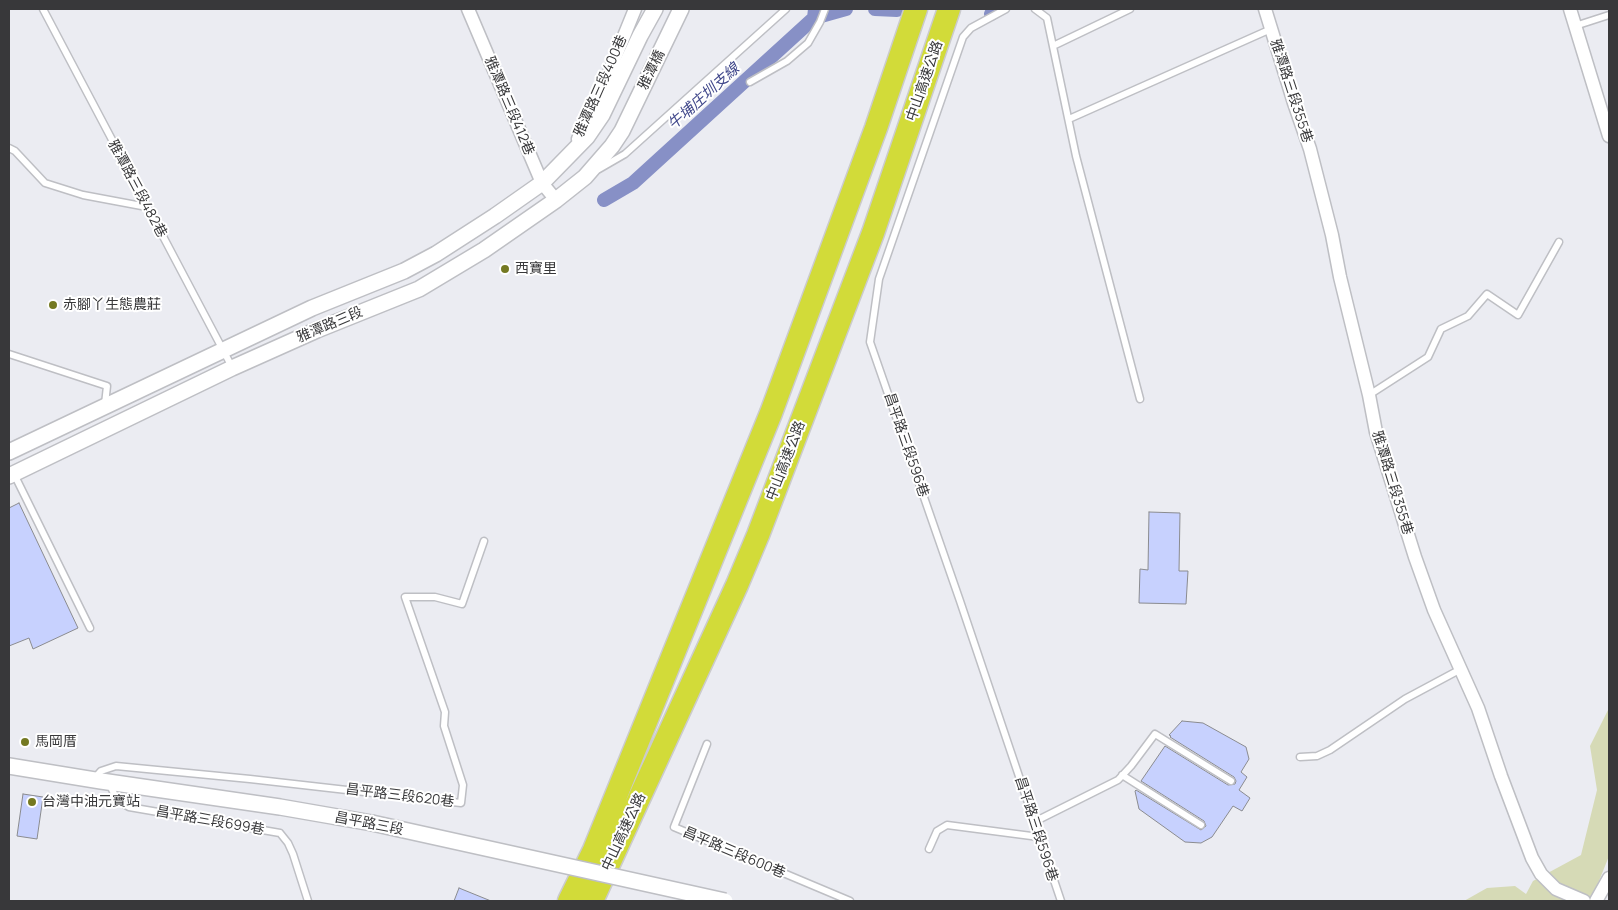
<!DOCTYPE html>
<meta charset="utf-8">
<style>
body{margin:0}
#map{position:relative;width:1618px;height:910px;overflow:hidden;background:#ebecf2;font-family:Manrope,sans-serif}
canvas{display:block}
.frame{position:absolute;inset:0;border:10px solid #38383a;pointer-events:none}
</style>
<div id="map">
<canvas width="1618" height="910"></canvas>
<div class="frame"></div>
</div>
<script>
const ctx = document.querySelector('canvas').getContext('2d');
ctx.lineJoin = 'round';
function fill(path, color) { ctx.fillStyle = color; ctx.fill(path, 'evenodd'); }
const shape = rows => new Path2D(rows.map(r => 'M' + r).join(''));
function trace(path, color, width, dash) { ctx.strokeStyle = color; ctx.lineWidth = width; ctx.lineCap = dash ? 'butt' : 'round'; ctx.setLineDash(dash || []); ctx.stroke(path); }
function drawText(font, color, halo, rows, align = 'center') {
  ctx.font = font + ' Manrope,"Noto Sans TC",sans-serif'; ctx.lineWidth = 4; ctx.setLineDash([]); ctx.textBaseline = 'middle'; ctx.strokeStyle = halo; ctx.fillStyle = color; for (const [text, x, y, turn = 0] of rows) {
    ctx.save(); ctx.translate(x, y); ctx.rotate((+turn || 0) * Math.PI / 180); ctx.textAlign = isNaN(turn) ? turn : align; if (halo) ctx.strokeText(text, 0, 0); ctx.fillText(text, 0, 0); ctx.restore();
  }
}
const green = shape([
 [1609,708,1609,856,1595,891,1586,901,1464,901,1487,888,1515,886,1526,894,1533,881,1581,855,1597,790,1590,746]
]);
const canal = shape([
 [875,9,897,10],
 [991,14,998,9],
 [814,18,846,9],
 [604,200,633,183,814,18,815,9]
]);
const building = shape([
 [19,503,78,628,33,649,29,638,9,646,9,508,19,503],
 [1149,512,1180,513,1179,571,1188,571,1186,604,1139,603,1140,569,1148,570,1149,512],
 [1182,721,1203,723,1246,747,1249,759,1241,772,1247,777,1239,790,1250,798,1242,811,1233,806,1212,837,1201,843,1185,842,1139,809,1135,791,1136,790,1201,830,1206,826,1204,821,1141,781,1165,746,1228,785,1235,784,1236,781,1234,777,1170,737,1171,736,1169,735,1182,721],
 [23,794,43,797,37,839,17,836,23,794],
 [459,888,491,901,454,901,459,888]
]);
const service = shape([
 [43,9,232,367],
 [1006,9,971,28,963,37,879,279,870,342,960,601,1061,901],
 [1035,9,1047,18,1076,156,1140,399],
 [1575,26,1609,15],
 [1053,46,1130,9],
 [750,82,787,61,808,43,820,22,825,9],
 [1069,119,1271,29],
 [9,148,15,151,45,183,83,195,147,207],
 [599,169,625,154,786,9],
 [9,354,107,386,105,404],
 [1369,395,1428,357,1441,329,1468,316,1487,294,1518,315,1559,242],
 [14,474,90,628],
 [707,744,674,827,850,901],
 [1300,757,1317,756,1330,750,1405,699,1461,669],
 [1122,775,1201,825],
 [94,779,101,771,116,766,250,779,461,803,463,785,444,726,445,712,405,597,435,597,462,604,484,541],
 [110,785,117,800,129,807,280,833,288,843,293,854,308,901],
 [1034,822,1118,780,1131,766,1155,734,1231,781],
 [929,849,937,831,947,825,1039,837]
]);
const minor = shape([
 [468,9,542,183,556,200],
 [1265,9,1294,103,1310,149,1332,235,1340,277,1369,395,1376,432,1415,557,1434,610,1478,708,1501,776,1532,858,1541,874,1556,889,1584,901],
 [1570,9,1609,136],
 [578,139,602,90,635,9],
 [1596,901,1609,878]
]);
const tertiary = shape([
 [9,452,312,308,404,271,436,254,495,216,542,183,587,137,602,115,640,36,655,9],
 [9,476,232,368,317,330,419,289,484,250,556,200,585,177,612,146,622,131,681,9],
 [9,766,101,781,280,807,372,823]
]);
const motorway = shape([
 [569,901,594,850,771,413,876,128,916,9],
 [592,901,737,585,758,535,873,233,949,9]
]);
const tertiaryBridge = shape([
 [372,823,725,901]
]);
const markers = [
 [505,269,5,"#747922"],
 [53,305,5,"#747922"],
 [25,742,5,"#747922"],
 [32,802,5,"#747922"]
];
const streetNames = [
 ["雅潭橋",652,70,-64],
 ["中山高速公路",925,81,-71],
 ["雅潭路三段400巷",601,86,-66],
 ["雅潭路三段355巷",1291,91,72],
 ["雅潭路三段412巷",509,106,67],
 ["雅潭路三段482巷",137,189,62],
 ["雅潭路三段",330,325,-23],
 ["昌平路三段596巷",906,445,71],
 ["中山高速公路",786,461,-69],
 ["雅潭路三段355巷",1392,483,73],
 ["昌平路三段620巷",400,796,7],
 ["昌平路三段699巷",210,821,10],
 ["昌平路三段",369,824,11],
 ["昌平路三段596巷",1036,829,72],
 ["中山高速公路",624,832,-65],
 ["昌平路三段600巷",734,853,23]
];
const poiNames = [
 ["西寶里",515,269],
 ["赤腳丫生態農莊",63,305],
 ["馬岡厝",35,742],
 ["台灣中油元寶站",42,802]
];
const waterNames = [
 ["牛埔庄圳支線",704,97,-42]
];
fill(green, '#d6dab6');
trace(canal, '#8790c6', 14);
fill(building, '#c7d1fe');
trace(building, '#8a8b8f', 1);
trace(service, '#bebfc4', 9);
trace(minor, '#bebfc4', 15);
trace(tertiary, '#bebfc4', 18);
trace(motorway, '#cbcbcc', 25);
trace(service, '#fff', 6);
trace(minor, '#fff', 12);
trace(tertiary, '#fff', 15);
trace(motorway, '#d2db39', 22);
trace(tertiaryBridge, '#bebfc4', 18, []);
trace(tertiaryBridge, '#fff', 15);
for (const [x, y, r, color] of markers) { const dot = new Path2D(); dot.arc(x, y, r, 0, 2 * Math.PI); ctx.fillStyle = color; ctx.fill(dot); trace(dot, '#fff', 2); }
drawText('14px', '#38383a', '#fff', streetNames);
drawText('14px', '#38383a', '#fff', poiNames, 'left');
drawText('italic 15px', '#41488b', '#fff', waterNames);
</script>
